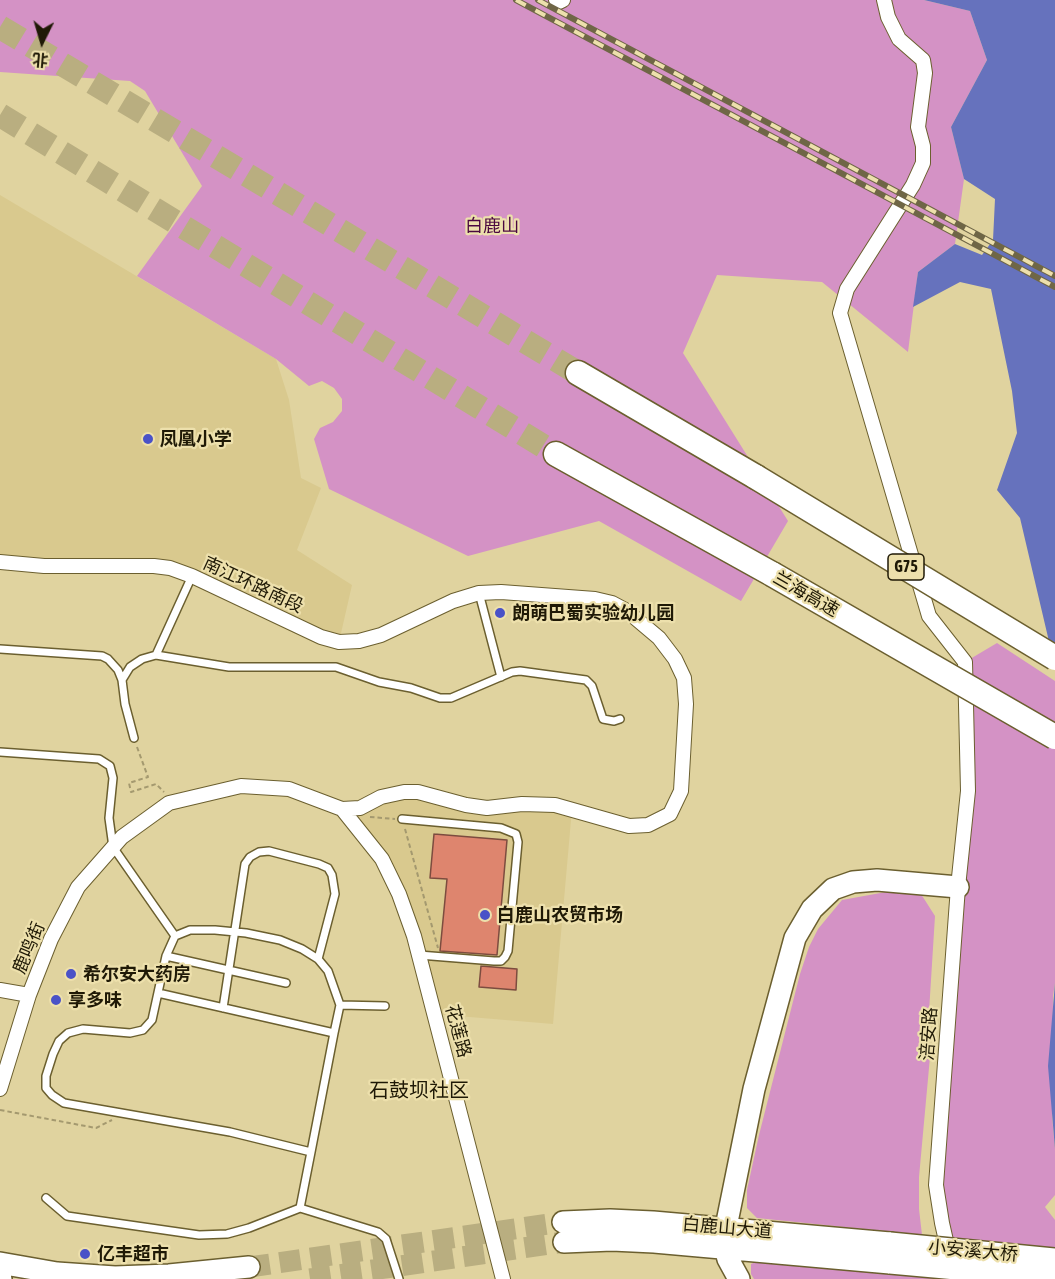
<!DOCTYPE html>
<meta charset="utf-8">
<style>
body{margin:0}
#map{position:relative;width:1055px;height:1279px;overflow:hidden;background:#e0d39f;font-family:"Asap Condensed","Noto Sans SC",sans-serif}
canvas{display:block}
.north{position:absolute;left:12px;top:12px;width:60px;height:60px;-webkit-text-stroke:4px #ede0ac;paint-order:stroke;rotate:185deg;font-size:16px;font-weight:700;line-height:24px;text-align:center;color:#1f1906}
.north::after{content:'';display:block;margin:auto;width:21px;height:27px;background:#1f1906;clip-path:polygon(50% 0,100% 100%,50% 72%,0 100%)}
</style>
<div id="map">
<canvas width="1055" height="1279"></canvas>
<div class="north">北</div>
</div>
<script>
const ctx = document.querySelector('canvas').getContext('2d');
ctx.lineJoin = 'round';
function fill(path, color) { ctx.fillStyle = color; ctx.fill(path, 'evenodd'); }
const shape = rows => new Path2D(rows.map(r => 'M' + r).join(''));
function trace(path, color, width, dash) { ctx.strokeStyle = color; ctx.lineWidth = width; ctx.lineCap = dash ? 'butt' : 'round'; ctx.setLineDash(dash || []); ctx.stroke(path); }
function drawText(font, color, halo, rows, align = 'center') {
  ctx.font = font + ' "Asap Condensed","Noto Sans SC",sans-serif'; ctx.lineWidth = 4.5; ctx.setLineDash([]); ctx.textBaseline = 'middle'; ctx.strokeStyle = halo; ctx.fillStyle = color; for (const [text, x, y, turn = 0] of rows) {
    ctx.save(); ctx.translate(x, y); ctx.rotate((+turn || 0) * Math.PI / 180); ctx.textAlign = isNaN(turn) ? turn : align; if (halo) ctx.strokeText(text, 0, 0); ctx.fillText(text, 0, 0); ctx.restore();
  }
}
const built = shape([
 [0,195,276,359,289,400,301,478,321,488,297,550,352,585,339,642,170,568,0,562],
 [404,792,466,805,572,809,553,1024,434,1014,399,894,342,809]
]);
const green = shape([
 [0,0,924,0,970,11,987,60,951,127,964,179,955,244,918,272,908,352,822,282,717,275,683,353,788,521,741,601,599,521,468,556,329,489,314,439,320,428,333,422,342,411,342,399,334,388,322,381,309,386,276,359,137,276,202,186,145,91,130,81,0,72],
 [997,643,1055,681,1055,983,1053,996,1052,1116,1055,1149,1055,1195,1045,1207,1055,1220,1055,1279,955,1279,936,1185,958,887,965,662],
 [886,892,921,894,935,916,927,1044,930,1057,919,1177,919,1209,922,1235,757,1218,747,1208,747,1190,759,1135,800,974,809,947,818,929,842,900],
 [758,1261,933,1277,934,1279,754,1279,751,1274,751,1264]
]);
const water = shape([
 [924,0,1055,0,1055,667,1020,518,997,490,1017,433,1012,391,991,289,960,282,913,307,918,272,955,244,982,255,993,240,995,199,964,179,951,127,987,60,970,11],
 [1055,983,1055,1149,1048,1066]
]);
const building = shape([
 [434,834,507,840,497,955,440,951,447,879,430,878,434,834],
 [481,966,517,969,516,990,479,987,481,966]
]);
const primaryTunnel = shape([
 [249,1267,563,1222],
 [310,1279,564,1242]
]);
const motorwayTunnel = shape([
 [0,27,578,373],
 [0,115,556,454]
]);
const path = shape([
 [137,747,148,777,129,783,131,792,156,784,164,792],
 [370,817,395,819],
 [405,829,438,948],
 [0,1110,96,1128,112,1120]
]);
const service = shape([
 [479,593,501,677],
 [0,649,102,656,108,659,118,670,122,680,125,704,134,738],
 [156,655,192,576],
 [122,680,130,667,142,659,156,655,229,667,336,667,379,682,411,688,440,698,451,698,512,672,520,671,586,680,592,686,603,719,614,721,620,719],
 [0,752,99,759,110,766,113,778,109,818,113,847,175,936],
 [402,819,501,828,516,834,518,842,508,951,505,957,501,961,494,961,419,955],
 [166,956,286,983],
 [158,993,334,1033],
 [340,1005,385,1006],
 [223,1008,245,864,250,857,259,852,269,851,319,864,328,868,332,875,335,894,318,959],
 [46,1198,67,1216,199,1235,227,1234,249,1228,300,1208,378,1232,386,1239,399,1279],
 [300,1208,311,1152,334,1033,340,1005,328,971,318,959,302,949,280,940,246,933,215,930,190,930,175,936,166,956,152,1020,143,1030,130,1033,83,1029,68,1033,59,1041,53,1054,46,1076,46,1088,52,1095,64,1103,230,1132,311,1152]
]);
const minor = shape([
 [556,0,559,2,563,0],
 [884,0,888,17,899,39,923,60,925,73,918,127,923,146,923,163,913,185,847,289,840,313,929,616,965,662,968,791,958,887,936,1185,942,1223,949,1254],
 [0,562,44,566,154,566,170,568,192,576,321,637,339,642,359,641,381,635,453,601,479,593,501,592,595,599,612,603,627,611,659,638,675,659,684,678,686,704,681,791,670,814,648,825,629,826,555,805,522,804,487,808,466,805,418,792,404,792,381,797,360,808,342,809,289,789,241,786,169,803,122,837,78,887,51,939,29,995,0,1089],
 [342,809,382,859,399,894,414,936,503,1279],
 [0,990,29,995]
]);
const primary = shape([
 [563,1222,610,1220,653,1222,890,1243],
 [726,1227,754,1089,795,938,812,909,833,889,853,882,877,880,958,887],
 [564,1242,612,1240,654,1242,890,1263],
 [725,1248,728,1259,739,1279],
 [0,1263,57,1273,115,1277,169,1275,249,1267],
 [0,1279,1,1279]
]);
const motorway = shape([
 [578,373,756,477],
 [556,454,772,574]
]);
const rail = shape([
 [516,0,1055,287],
 [538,0,1055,276]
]);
const primaryBridge = shape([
 [890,1243,1055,1259],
 [890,1263,1055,1278]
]);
const motorwayBridge = shape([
 [756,477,1055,658],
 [772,574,1055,737]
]);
const markers = [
 [148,439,6,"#4a52c7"],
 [500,613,6,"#4a52c7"],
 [485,915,6,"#4a52c7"],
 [71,974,6,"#4a52c7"],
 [56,1000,6,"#4a52c7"],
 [85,1254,6,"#4a52c7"]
];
const shields = [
 [906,567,36]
];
const shieldNames = [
 ["G75",906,567]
];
const parkNames = [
 ["白鹿山",492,226]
];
const poiNames = [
 ["凤凰小学",160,439],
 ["朗萌巴蜀实验幼儿园",512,613],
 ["白鹿山农贸市场",497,915],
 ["希尔安大药房",83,974],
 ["享多味",68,1000],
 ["亿丰超市",97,1254]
];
const streetNames = [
 ["南江环路南段",253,585,25],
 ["兰海高速",806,594,30],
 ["鹿鸣街",29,948,-67],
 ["花莲路",458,1031,75],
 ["涪安路",929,1034,-86],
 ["白鹿山大道",727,1228,5],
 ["小安溪大桥",973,1251,5]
];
const neighbourhoodNames = [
 ["石鼓坝社区",419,1091]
];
fill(built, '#d9c98e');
fill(green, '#d492c5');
fill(water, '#6672bd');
fill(building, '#de856e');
trace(building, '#7c4c3f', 1.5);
trace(primaryTunnel, '#b9ae80', 21, [21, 10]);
trace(motorwayTunnel, '#b9ae80', 24, [24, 12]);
trace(service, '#6b5f2f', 10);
trace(minor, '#6b5f2f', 16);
trace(primary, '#6b5f2f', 24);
trace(motorway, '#6b5f2f', 27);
trace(path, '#a4996f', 2, [4.5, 3]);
trace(service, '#fff', 7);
trace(minor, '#fff', 14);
trace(primary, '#fff', 21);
trace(motorway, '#fff', 24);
trace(rail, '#6f6646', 6);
trace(rail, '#ede0ac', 4, [11]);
trace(primaryBridge, '#6b5f2f', 24, []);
trace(motorwayBridge, '#6b5f2f', 27, []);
trace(primaryBridge, '#fff', 21);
trace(motorwayBridge, '#fff', 24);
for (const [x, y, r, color] of markers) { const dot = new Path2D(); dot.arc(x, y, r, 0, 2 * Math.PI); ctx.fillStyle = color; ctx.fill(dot); trace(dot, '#ede0ac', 2); }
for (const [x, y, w] of shields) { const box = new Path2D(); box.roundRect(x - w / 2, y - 13, w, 26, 4.5); ctx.fillStyle = '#ede0ac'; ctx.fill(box); trace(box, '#1f1906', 1.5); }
drawText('bold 16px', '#1f1906', null, shieldNames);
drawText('18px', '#4a0740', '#ede0ac', parkNames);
drawText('bold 18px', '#1f1906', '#ede0ac', poiNames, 'left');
drawText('18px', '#1f1906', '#ede0ac', streetNames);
drawText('20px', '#1f1906', '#ede0ac', neighbourhoodNames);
</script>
